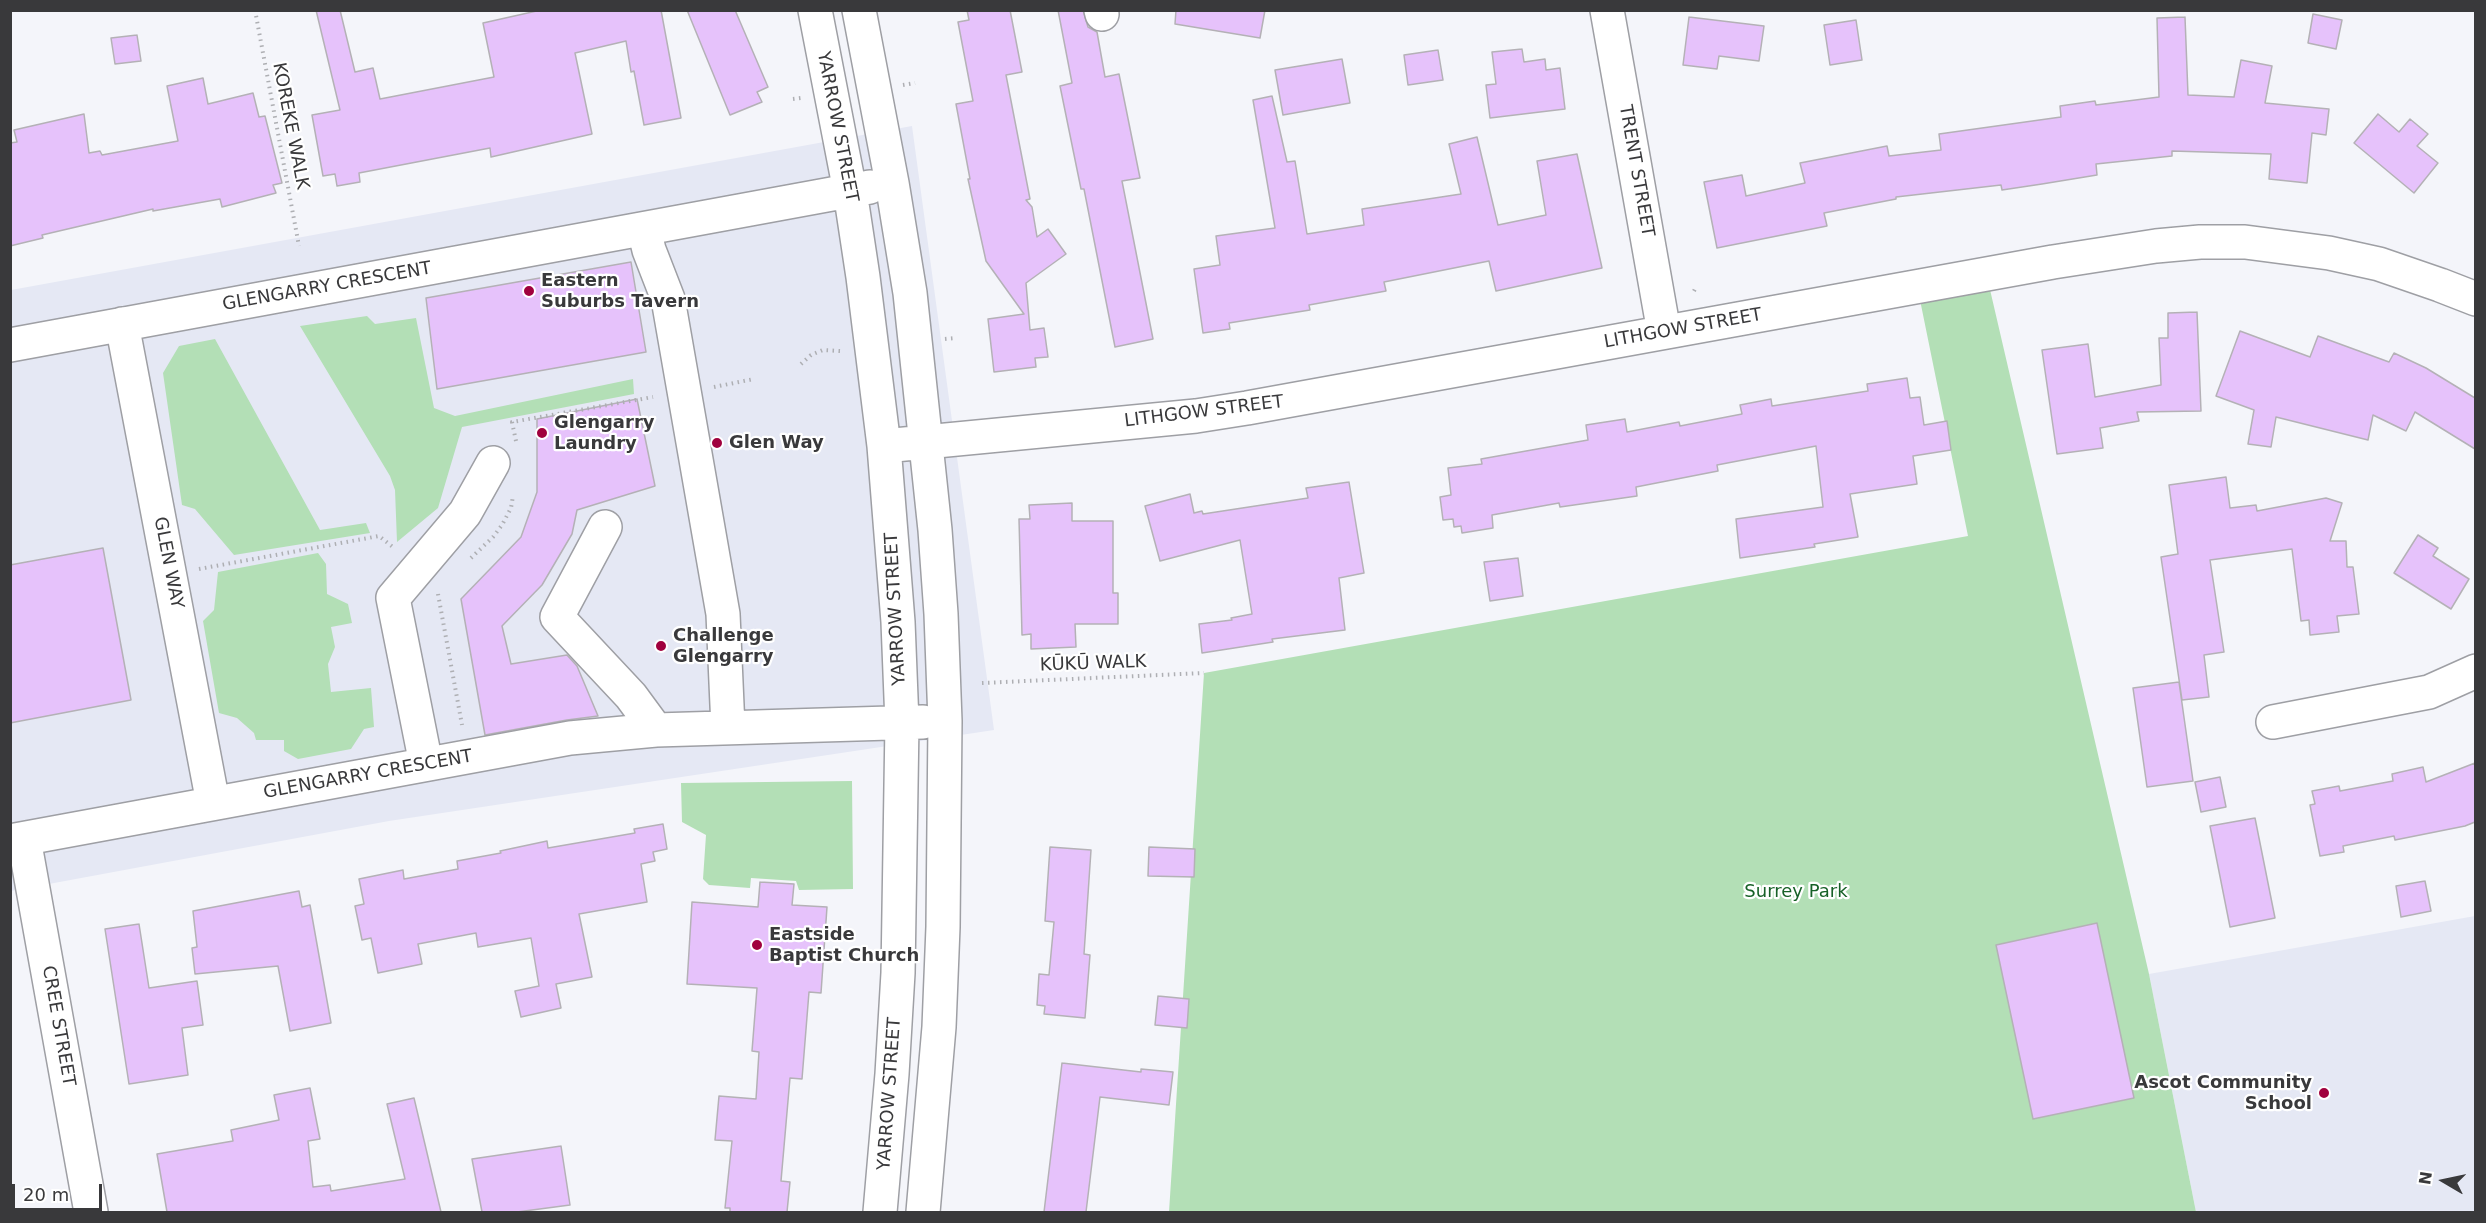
<!DOCTYPE html>
<meta charset="utf-8">
<style>
body{margin:0}
#map{position:relative;width:2486px;height:1223px;overflow:hidden;background:#f4f5fa;font-family:"DejaVu Sans",sans-serif}
canvas{display:block}
.frame{position:absolute;inset:0;border:12px solid #39393b;pointer-events:none}
.north{position:absolute;left:2414px;top:1151px;width:60px;height:60px;-webkit-text-stroke:4px #fff;paint-order:stroke;rotate:279deg;font-size:16px;font-weight:700;line-height:24px;text-align:center;color:#39393b}
.north::after{content:'';display:block;margin:auto;width:21px;height:27px;background:#39393b;clip-path:polygon(50% 0,100% 100%,50% 72%,0 100%)}
.scale{position:absolute;left:12px;top:1184px;width:90px;height:27px;box-sizing:border-box;border:3px solid #39393b;border-top:0;padding-left:8px;font-size:18px;line-height:21px;white-space:nowrap;color:#39393b;-webkit-text-stroke:4px #fff;paint-order:stroke}
</style>
<div id="map">
<canvas width="2486" height="1223"></canvas>
<div class="frame"></div>
<div class="north">N</div>
<div class="scale">20 m</div>
</div>
<script>
const ctx = document.querySelector('canvas').getContext('2d');
ctx.lineJoin = 'round';
function fill(path, color) { ctx.fillStyle = color; ctx.fill(path, 'evenodd'); }
const shape = rows => new Path2D(rows.map(r => 'M' + r).join(''));
function trace(path, color, width, dash) { ctx.strokeStyle = color; ctx.lineWidth = width; ctx.lineCap = dash ? 'butt' : 'round'; ctx.setLineDash(dash || []); ctx.stroke(path); }
function drawText(font, color, halo, rows, align = 'center') {
  ctx.font = font + ' "DejaVu Sans",sans-serif'; ctx.lineWidth = 4.5; ctx.setLineDash([]); ctx.textBaseline = 'middle'; ctx.strokeStyle = halo; ctx.fillStyle = color; for (const [text, x, y, turn = 0] of rows) {
    ctx.save(); ctx.translate(x, y); ctx.rotate((+turn || 0) * Math.PI / 180); ctx.textAlign = isNaN(turn) ? turn : align; if (halo) ctx.strokeText(text, 0, 0); ctx.fillText(text, 0, 0); ctx.restore();
  }
}
const built = shape([
 [912,126,994,730,389,821,11,891,11,290],
 [2475,916,2475,1212,2196,1212,2149,974]
]);
const green = shape([
 [1988,281,2149,974,2196,1212,1169,1212,1204,673,1968,536,1919,295],
 [367,316,375,324,416,318,434,408,455,416,633,379,634,394,462,427,438,508,397,542,395,490,390,476,300,326],
 [215,339,320,530,366,523,370,533,234,555,195,509,182,505,163,373,179,346],
 [318,553,326,564,327,594,348,604,352,623,331,627,335,647,328,664,331,692,371,688,374,727,364,729,351,749,298,759,284,751,284,740,256,740,254,733,237,718,219,713,203,621,214,610,218,572],
 [852,781,853,889,799,890,796,881,751,878,750,888,709,885,703,879,706,835,682,822,681,783]
]);
const building = shape([
 [316,10,340,10,355,72,373,68,380,99,494,77,483,23,541,10,661,10,681,118,644,125,634,71,631,72,626,41,575,53,592,134,491,157,490,148,359,173,360,182,337,186,335,174,323,176,312,115,340,110,316,10],
 [687,10,735,10,768,87,757,92,762,102,730,115,687,10],
 [967,10,1010,10,1022,72,1006,75,1030,199,1026,200,1032,207,1037,237,1048,229,1066,254,1026,283,1030,330,1044,328,1048,357,1035,358,1036,367,994,372,988,319,1024,314,986,261,968,179,970,179,956,104,973,101,958,22,969,20,967,10],
 [1058,10,1083,10,1088,27,1097,32,1105,77,1119,74,1140,178,1122,181,1153,339,1115,347,1084,189,1081,189,1060,86,1072,83,1058,10],
 [1176,10,1265,10,1260,38,1175,24,1176,10],
 [2313,14,2342,20,2336,49,2308,43,2313,14],
 [1689,17,1764,26,1759,61,1719,56,1717,69,1683,65,1689,17],
 [2185,17,2188,95,2234,97,2241,60,2272,66,2265,103,2329,109,2326,135,2312,133,2307,183,2269,179,2271,154,2172,151,2172,156,2096,164,2097,175,2042,184,2002,190,2001,185,1896,197,1896,199,1824,213,1827,226,1717,248,1704,182,1742,175,1746,196,1805,183,1800,163,1887,146,1889,156,1941,150,1939,134,2061,117,2060,106,2095,101,2096,105,2159,97,2157,18,2185,17],
 [1856,20,1862,60,1830,65,1824,25,1856,20],
 [137,35,141,61,115,64,111,38,137,35],
 [1522,49,1524,62,1545,59,1546,70,1560,68,1565,109,1490,118,1486,85,1496,84,1492,52,1522,49],
 [1438,50,1443,80,1408,85,1404,55,1438,50],
 [1342,59,1350,103,1283,115,1275,70,1342,59],
 [203,78,208,104,253,93,259,117,265,116,282,183,273,185,276,193,222,207,220,199,153,211,153,209,42,235,43,238,10,246,10,143,17,142,14,130,84,114,89,153,100,151,102,155,178,141,167,86,203,78],
 [1272,96,1287,162,1295,161,1307,234,1364,225,1362,209,1461,194,1449,144,1477,137,1498,225,1546,215,1537,161,1577,154,1602,268,1496,291,1489,261,1384,282,1386,291,1309,305,1310,310,1229,323,1230,329,1203,333,1194,269,1220,265,1216,236,1275,228,1253,100,1272,96],
 [2378,114,2399,132,2410,119,2428,134,2417,146,2438,163,2414,193,2354,143,2378,114],
 [631,262,646,352,437,389,426,298,631,262],
 [2197,312,2201,411,2137,412,2139,421,2100,428,2103,448,2057,454,2042,350,2088,344,2095,397,2161,385,2159,338,2168,338,2168,313,2197,312],
 [2240,331,2310,357,2318,336,2389,362,2394,353,2426,368,2475,398,2475,449,2415,412,2406,431,2373,415,2368,440,2276,417,2271,447,2248,444,2254,410,2216,396,2240,331],
 [1907,378,1910,398,1920,397,1924,425,1947,421,1951,450,1913,456,1917,484,1850,494,1858,537,1814,544,1815,547,1740,558,1736,519,1823,507,1816,446,1717,465,1718,471,1636,487,1637,496,1560,507,1559,503,1492,515,1493,528,1462,533,1461,526,1454,527,1453,519,1443,520,1440,497,1451,495,1448,468,1482,464,1481,459,1588,440,1586,425,1625,419,1627,432,1679,422,1680,426,1742,414,1740,405,1771,399,1772,406,1868,391,1867,384,1907,378],
 [637,399,655,486,577,510,572,534,542,585,502,626,511,664,567,655,577,666,598,716,567,720,485,735,461,599,521,537,537,492,537,419,637,399],
 [2226,477,2230,508,2256,505,2257,511,2326,498,2342,503,2330,541,2346,541,2347,567,2353,567,2359,614,2337,616,2339,632,2310,635,2309,620,2301,621,2292,549,2210,560,2224,652,2204,655,2209,697,2182,700,2161,557,2178,554,2169,485,2226,477],
 [1349,482,1364,573,1339,578,1345,630,1272,639,1273,642,1202,653,1199,624,1232,620,1231,618,1252,614,1240,540,1160,561,1145,506,1190,494,1194,513,1202,511,1203,514,1308,498,1306,488,1349,482],
 [1072,503,1072,521,1113,521,1113,593,1118,593,1118,624,1075,624,1076,647,1031,649,1031,634,1022,635,1019,519,1030,519,1029,505,1072,503],
 [2418,535,2438,548,2433,556,2469,579,2451,609,2394,573,2418,535],
 [103,548,131,700,10,723,10,565,103,548],
 [1518,558,1523,596,1490,601,1484,562,1518,558],
 [2179,682,2193,781,2147,787,2133,688,2179,682],
 [2475,763,2475,822,2465,826,2395,840,2394,836,2343,846,2344,852,2320,856,2310,805,2315,804,2312,791,2339,786,2340,791,2393,781,2392,774,2423,767,2426,782,2475,763],
 [2220,777,2226,807,2201,812,2195,782,2220,777],
 [2255,818,2275,918,2230,927,2210,826,2255,818],
 [663,824,667,849,653,852,655,861,641,864,647,902,579,914,592,977,556,984,561,1008,521,1017,515,991,539,986,531,938,478,947,476,933,418,944,422,964,378,973,371,938,362,940,355,906,364,904,359,879,403,870,404,879,458,869,457,861,501,853,500,851,547,841,548,848,635,833,634,829,663,824],
 [1050,847,1091,850,1084,954,1090,955,1085,1018,1044,1014,1045,1006,1037,1005,1039,974,1049,975,1054,922,1045,921,1050,847],
 [1149,847,1195,849,1194,877,1148,876,1149,847],
 [2425,881,2431,911,2401,917,2396,886,2425,881],
 [760,882,794,884,792,905,827,907,821,993,809,992,802,1079,790,1078,781,1181,790,1182,787,1212,730,1212,730,1208,725,1208,732,1141,715,1140,719,1096,756,1099,759,1052,752,1051,757,988,687,984,692,902,758,907,760,882],
 [299,891,302,907,310,905,331,1023,290,1031,278,966,195,974,192,948,197,947,193,911,299,891],
 [2097,923,2134,1098,2033,1119,1996,945,2097,923],
 [139,924,149,988,197,981,203,1025,182,1028,188,1075,129,1084,105,929,139,924],
 [1158,996,1189,999,1187,1028,1155,1025,1158,996],
 [1062,1063,1141,1072,1141,1069,1173,1072,1169,1105,1100,1097,1086,1212,1044,1212,1062,1063],
 [310,1088,320,1139,308,1141,313,1187,330,1185,331,1191,405,1179,387,1104,414,1098,441,1212,167,1212,157,1154,233,1141,231,1130,279,1120,274,1095,310,1088],
 [561,1146,570,1205,517,1212,482,1212,472,1159,561,1146]
]);
const path = shape([
 [255,10,299,246],
 [903,85,915,83],
 [793,99,801,98],
 [1694,291,1695,289],
 [945,339,956,338],
 [801,364,811,355,823,350,840,351],
 [714,387,754,379],
 [516,441,512,422,653,397],
 [471,558,493,537,502,525,511,508,513,496],
 [199,569,379,536,394,548],
 [438,594,462,725],
 [982,683,1204,673]
]);
const minor = shape([
 [815,10,850,191,863,277,884,446,898,622,902,723,898,973,892,1074,880,1212],
 [859,10,892,183,910,293,935,530,941,614,945,721,943,927,939,1027,923,1212],
 [1101,10,1102,14],
 [1607,10,1664,332],
 [644,229,649,250,668,299,723,614,728,728],
 [122,324,213,803],
 [10,345,870,187],
 [884,446,1196,416,1247,408,2053,262,2156,246,2200,242,2245,242,2329,253,2379,264,2440,285,2476,299],
 [605,527,557,617,631,696,656,730],
 [2273,722,2429,692,2476,671],
 [426,764,393,598,465,513,493,463],
 [24,839,91,1212],
 [10,841,570,738,656,730,923,722]
]);
const markers = [
 [529,291,6,"#a0013e"],
 [542,433,6,"#a0013e"],
 [717,443,6,"#a0013e"],
 [661,646,6,"#a0013e"],
 [757,945,6,"#a0013e"],
 [2324,1093,6,"#a0013e"]
];
const streetNames = [
 ["KOREKE WALK",290,126,79],
 ["YARROW STREET",837,127,79],
 ["TRENT STREET",1636,171,80],
 ["GLENGARRY CRESCENT",327,287,-10],
 ["LITHGOW STREET",1683,329,-10],
 ["LITHGOW STREET",1204,412,-7],
 ["GLEN WAY",168,563,79],
 ["YARROW STREET",896,609,-93],
 ["KŪKŪ WALK",1093,664,-2],
 ["GLENGARRY CRESCENT",368,775,-10],
 ["CREE STREET",58,1026,80],
 ["YARROW STREET",890,1094,-86]
];
const poiNames = [
 ["Eastern",541,281],
 ["Suburbs Tavern",541,302],
 ["Glengarry",554,423],
 ["Laundry",554,444],
 ["Glen Way",729,443],
 ["Challenge",673,636],
 ["Glengarry",673,657],
 ["Eastside",769,935],
 ["Baptist Church",769,956],
 ["Ascot Community",2312,1083,"right"],
 ["School",2312,1104,"right"]
];
const parkNames = [
 ["Surrey Park",1796,892]
];
fill(built, '#e5e8f4');
fill(green, '#b3dfb6');
fill(building, '#e6c2fb');
trace(building, '#b4b1b6', 1.5);
trace(minor, '#9e9fa4', 36);
trace(path, '#aeafb3', 4, [1.5, 4.5]);
trace(minor, '#fff', 33);
for (const [x, y, r, color] of markers) { const dot = new Path2D(); dot.arc(x, y, r, 0, 2 * Math.PI); ctx.fillStyle = color; ctx.fill(dot); trace(dot, '#fff', 2); }
drawText('18px', '#39393b', '#fff', streetNames);
drawText('bold 18px', '#39393b', '#fff', poiNames, 'left');
drawText('18px', '#176127', '#fff', parkNames);
</script>
